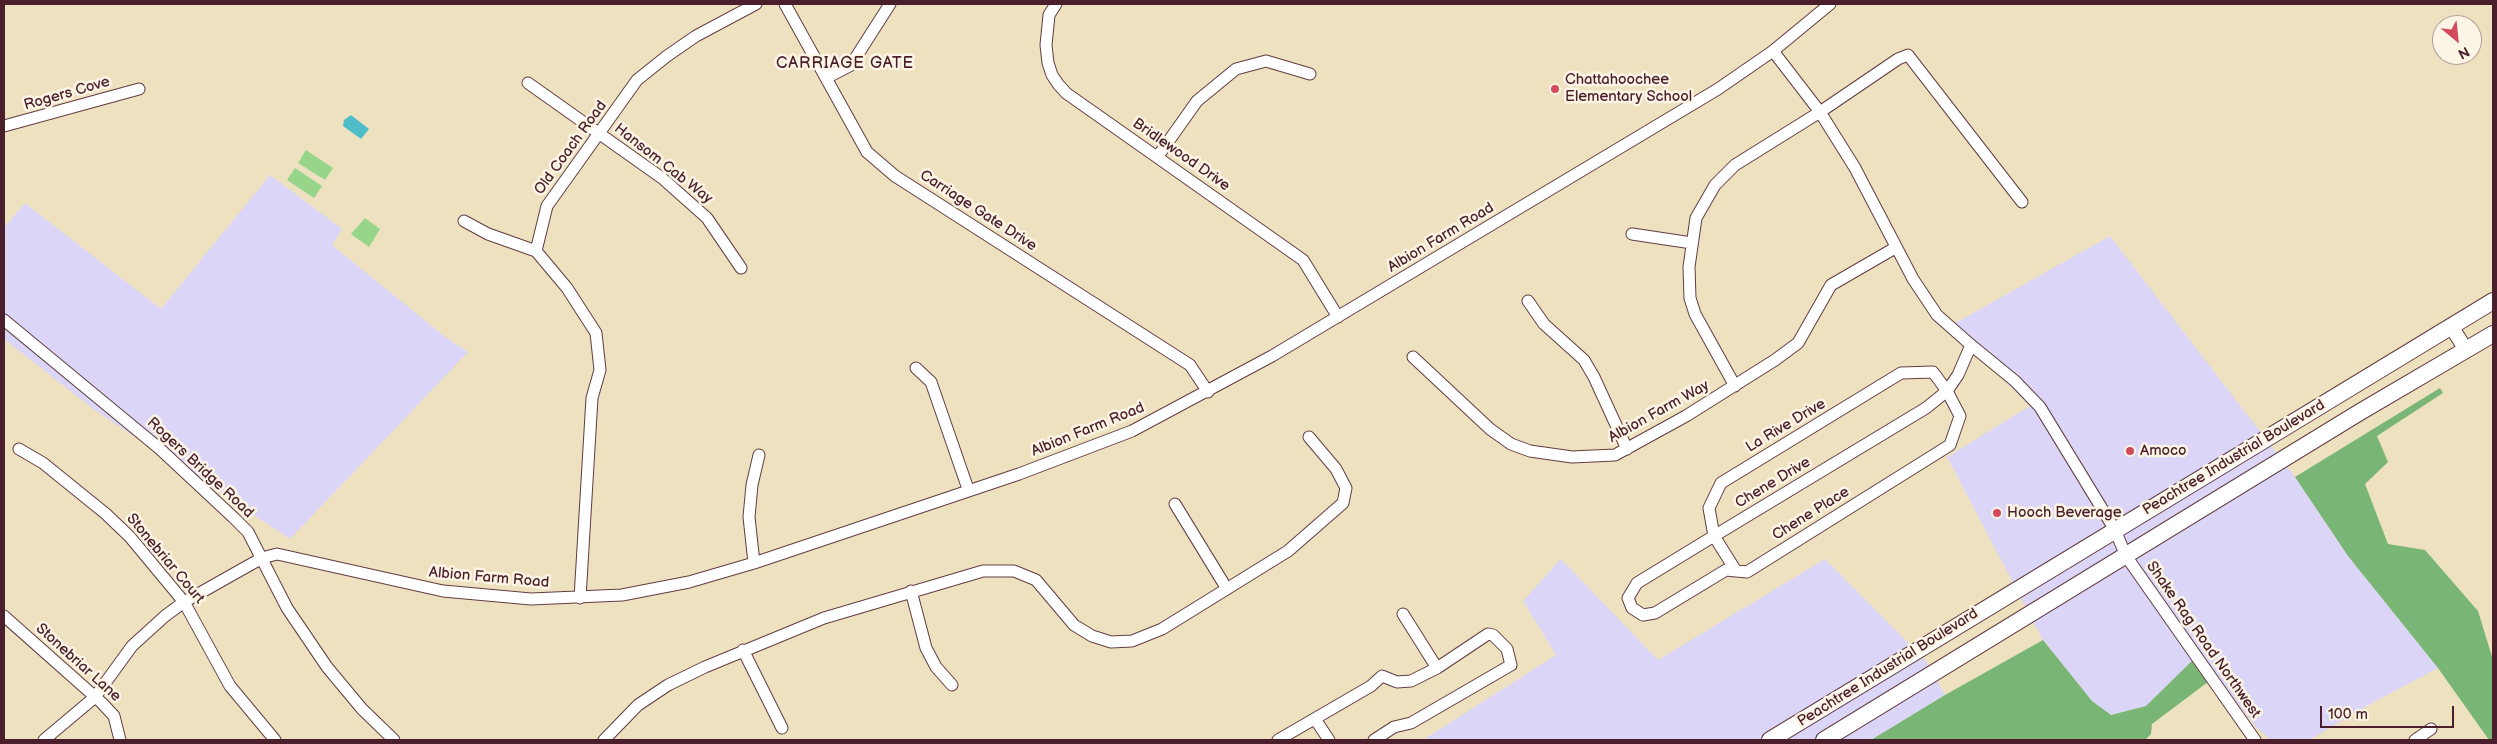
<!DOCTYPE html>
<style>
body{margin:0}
#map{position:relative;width:2497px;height:744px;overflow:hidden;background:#eee1c0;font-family:"Balsamiq Sans",sans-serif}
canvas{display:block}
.frame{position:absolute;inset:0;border:5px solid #4a1f2b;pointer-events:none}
.north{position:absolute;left:2432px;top:15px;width:50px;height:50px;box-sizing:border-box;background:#fcf5e5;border:1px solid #b59f9b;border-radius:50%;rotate:152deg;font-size:14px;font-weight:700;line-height:20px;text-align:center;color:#4a1f2b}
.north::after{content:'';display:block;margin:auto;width:18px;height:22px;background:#d1495b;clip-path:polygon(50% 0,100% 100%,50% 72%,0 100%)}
.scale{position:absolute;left:2320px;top:706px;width:134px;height:22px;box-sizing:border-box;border:2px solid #4a1f2b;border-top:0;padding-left:6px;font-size:15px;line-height:18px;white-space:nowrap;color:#4a1f2b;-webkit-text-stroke:4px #fcf5e5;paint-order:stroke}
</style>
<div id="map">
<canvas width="2497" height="744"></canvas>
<div class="frame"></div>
<div class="north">N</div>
<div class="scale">100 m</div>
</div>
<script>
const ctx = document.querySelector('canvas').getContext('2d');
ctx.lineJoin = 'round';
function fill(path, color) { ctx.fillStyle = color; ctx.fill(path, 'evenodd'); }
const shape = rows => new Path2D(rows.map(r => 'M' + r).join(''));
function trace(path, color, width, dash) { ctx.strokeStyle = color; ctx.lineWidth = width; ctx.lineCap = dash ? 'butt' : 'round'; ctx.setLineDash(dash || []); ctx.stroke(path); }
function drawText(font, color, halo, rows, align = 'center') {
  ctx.font = font + ' "Balsamiq Sans",sans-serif'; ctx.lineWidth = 5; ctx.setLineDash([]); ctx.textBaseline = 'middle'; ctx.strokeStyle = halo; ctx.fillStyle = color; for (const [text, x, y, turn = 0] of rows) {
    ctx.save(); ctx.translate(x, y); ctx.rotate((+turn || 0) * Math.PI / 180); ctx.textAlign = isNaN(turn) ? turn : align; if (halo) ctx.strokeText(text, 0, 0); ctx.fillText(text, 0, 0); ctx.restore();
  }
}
const built = shape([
 [270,175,342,229,332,245,444,336,468,352,290,539,96,411,4,339,4,228,25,203,161,309],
 [2110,236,2295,477,2348,556,2438,668,2372,703,2309,740,2271,740,2256,727,2200,654,2146,706,2111,715,2092,701,2043,640,1947,457,2030,406,1950,326],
 [1561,559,1658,660,1825,559,1926,661,1945,695,1871,740,1423,740,1556,655,1523,601]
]);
const green = shape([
 [306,150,333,168,325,180,298,163],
 [295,168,322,186,314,198,287,180],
 [365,218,380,229,369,247,351,234]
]);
const forest = shape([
 [2440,388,2443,393,2377,436,2388,462,2365,484,2388,544,2425,550,2478,611,2493,660,2493,740,2489,740,2438,668,2348,556,2295,477],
 [2043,640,2092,701,2111,715,2146,706,2200,653,2216,676,2152,724,2151,734,2145,740,1871,740,1945,695]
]);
const water = shape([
 [351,115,369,129,361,139,343,126,344,120]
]);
const minor = shape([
 [785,4,867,152,895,176,1190,365,1208,392],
 [1056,4,1049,15,1046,45,1048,63,1052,75,1058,84,1066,93,1303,260,1338,317],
 [1773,51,1820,112,1855,168,1913,279,1937,315,1971,345,2015,381,2040,407,2115,530,2126,556,2255,740],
 [826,78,851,65,890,4],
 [528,83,662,178,707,218,741,268],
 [4,126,139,89],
 [1158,156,1197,101,1236,69,1266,61,1310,74],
 [464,221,488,234,536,251],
 [1632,234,1692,243],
 [536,251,567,288,596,333,600,370,592,398,580,598],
 [536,251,547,206,637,80,667,56,696,36,756,4],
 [1528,301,1544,324,1584,360,1594,377,1627,449],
 [4,320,160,449,234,518,248,532,287,608,327,667,362,709,394,740],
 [1413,357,1490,429,1511,444,1530,451,1572,457,1615,455,1686,416,1775,360,1798,343,1831,285,1895,248],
 [916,368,931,382,968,489],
 [1735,386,1695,314,1690,298,1689,267,1696,218,1715,185,1735,165,1820,112,1898,59,1908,55,2022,202],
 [19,449,43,463,106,514,130,537,184,602,230,686,275,740],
 [1175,504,1227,589],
 [754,563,749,517,752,485,759,455],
 [1736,571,1714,536,1709,508,1721,483,1901,373,1933,372,1947,391,1960,416,1950,445,1747,572,1736,571,1726,570,1655,613,1643,615,1632,608,1628,598,1637,583,1714,536,1926,408,1947,391,1958,375,1971,345],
 [911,591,926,648,936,667,952,685],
 [1403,614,1437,668],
 [4,616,102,703,114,716,120,740],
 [743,650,782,728],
 [1315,719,1329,740],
 [44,740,95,697,132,646,165,616,184,602,262,558,277,554,443,591,531,599,622,595,689,582,754,563,1019,474,1132,431,1272,356,1718,89,1773,51,1830,4],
 [604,740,638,705,668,685,705,667,824,618,983,571,1014,571,1036,580,1074,625,1092,636,1111,642,1132,641,1162,629,1288,551,1343,503,1346,488,1336,469,1309,437],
 [1278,740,1371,686,1382,676,1397,682,1411,681,1437,668,1488,634,1493,635,1507,649,1511,665,1411,723,1394,727,1374,740],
 [2415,740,2431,729]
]);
const major = shape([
 [2451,326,2466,350]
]);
const highway = shape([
 [1770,740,2493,301],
 [1824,740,2360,412,2493,334]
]);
const markers = [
 [1555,89,5,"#d1495b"],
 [2130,451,5,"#d1495b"],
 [1997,513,5,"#d1495b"]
];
const poiNames = [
 ["Chattahoochee",1565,80],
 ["Elementary School",1565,97],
 ["Amoco",2140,451],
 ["Hooch Beverage",2007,513]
];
const streetNames = [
 ["Rogers Cove",67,94,-16],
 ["Old Coach Road",571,148,-54],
 ["Bridlewood Drive",1181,155,35],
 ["Hansom Cab Way",663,164,38],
 ["Carriage Gate Drive",978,211,33],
 ["Albion Farm Road",1441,238,-31],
 ["Albion Farm Way",1659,412,-29],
 ["La Rive Drive",1786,426,-31],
 ["Albion Farm Road",1088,430,-22],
 ["Peachtree Industrial Boulevard",2234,458,-31],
 ["Rogers Bridge Road",200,468,43],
 ["Chene Drive",1773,483,-31],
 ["Chene Place",1811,514,-32],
 ["Stonebriar Court",165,559,50],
 ["Albion Farm Road",489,578,5],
 ["Shake Rag Road Northwest",2203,640,55],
 ["Stonebriar Lane",78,663,42],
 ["Peachtree Industrial Boulevard",1888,668,-32]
];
const neighbourhoodNames = [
 ["CARRIAGE GATE",845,64]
];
fill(built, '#dbd6f7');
fill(green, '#97d58a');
fill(forest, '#79b676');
fill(water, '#4fbdc7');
trace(minor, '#633c41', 13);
trace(major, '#633c41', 16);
trace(highway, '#633c41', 18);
trace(minor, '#fff', 11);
trace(major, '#fff', 14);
trace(highway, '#fff', 16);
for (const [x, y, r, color] of markers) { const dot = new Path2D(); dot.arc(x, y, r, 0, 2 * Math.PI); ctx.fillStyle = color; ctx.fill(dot); trace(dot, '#fcf5e5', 2); }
drawText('15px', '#4a1f2b', '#fcf5e5', poiNames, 'left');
drawText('15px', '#4a1f2b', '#fcf5e5', streetNames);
ctx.letterSpacing = '1px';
drawText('16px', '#4a1f2b', '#fcf5e5', neighbourhoodNames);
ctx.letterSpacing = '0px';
</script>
